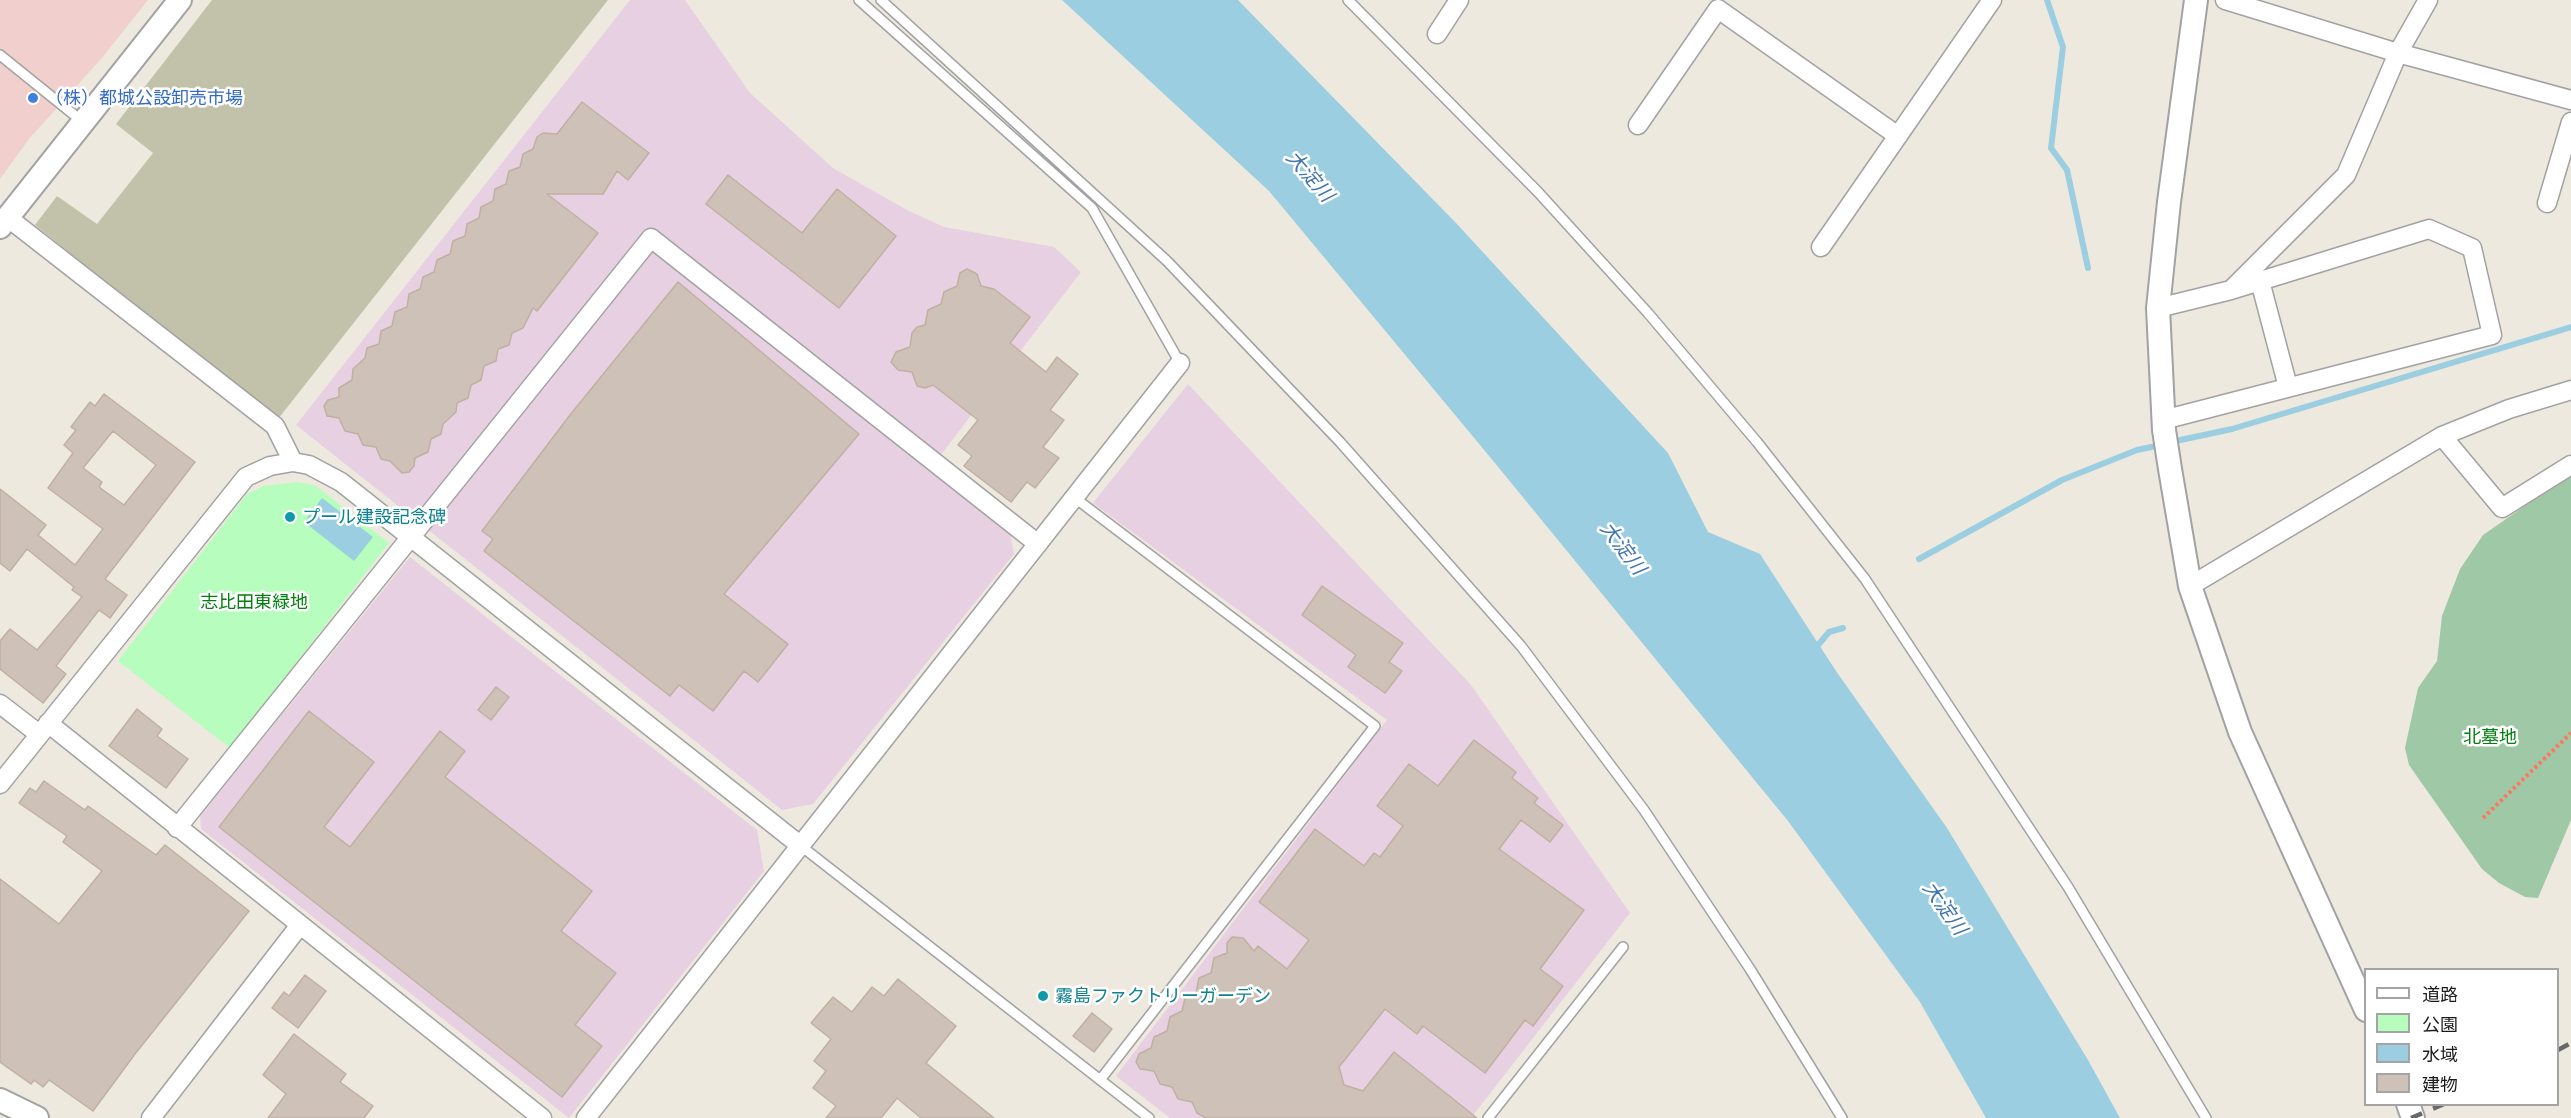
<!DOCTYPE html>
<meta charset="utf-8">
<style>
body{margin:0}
#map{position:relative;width:2571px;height:1118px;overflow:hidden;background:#eee9df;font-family:Barlow,"Noto Sans JP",sans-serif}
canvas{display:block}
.legend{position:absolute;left:2364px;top:968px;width:195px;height:138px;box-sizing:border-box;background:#fff;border:2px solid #a4a4a4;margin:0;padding:8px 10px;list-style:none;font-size:18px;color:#1b1b1b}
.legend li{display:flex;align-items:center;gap:12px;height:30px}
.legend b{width:30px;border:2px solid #a4a4a4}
</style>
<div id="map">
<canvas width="2571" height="1118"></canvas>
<ul class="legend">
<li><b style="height:8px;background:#fff"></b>道路</li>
<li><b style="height:16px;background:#b6fdbe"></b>公園</li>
<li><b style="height:16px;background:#9bcee0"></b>水域</li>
<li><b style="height:16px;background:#cec2b8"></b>建物</li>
</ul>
</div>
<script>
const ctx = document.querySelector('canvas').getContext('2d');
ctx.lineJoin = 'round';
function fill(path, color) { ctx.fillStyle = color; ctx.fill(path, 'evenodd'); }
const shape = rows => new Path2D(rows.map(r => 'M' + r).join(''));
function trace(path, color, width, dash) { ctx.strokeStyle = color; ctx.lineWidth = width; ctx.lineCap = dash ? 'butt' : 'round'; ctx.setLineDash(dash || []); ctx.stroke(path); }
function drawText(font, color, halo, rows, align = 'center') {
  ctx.font = font + ' Barlow,"Noto Sans JP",sans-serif'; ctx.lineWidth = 5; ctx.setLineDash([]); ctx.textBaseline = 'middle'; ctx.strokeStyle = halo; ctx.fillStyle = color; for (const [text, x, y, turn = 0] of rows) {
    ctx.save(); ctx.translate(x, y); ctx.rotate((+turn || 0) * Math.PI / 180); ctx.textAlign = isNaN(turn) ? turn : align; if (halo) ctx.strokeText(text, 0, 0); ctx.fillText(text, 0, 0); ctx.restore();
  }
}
const commercial = shape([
 [0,0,148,0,102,58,29,139,0,179]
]);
const industrial = shape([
 [630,0,685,0,750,93,833,168,907,210,944,227,1054,247,1081,272,930,469,1010,532,1014,554,813,804,782,810,296,425],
 [1188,384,1471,685,1630,913,1471,1118,1170,1118,1116,1076,1387,720,1093,503],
 [410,557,757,830,764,871,569,1118,201,829,200,816]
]);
const construction = shape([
 [212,0,608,0,278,419,35,225,57,196,97,224,153,153,116,124]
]);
const cemetery = shape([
 [2571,474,2571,820,2538,898,2525,897,2499,883,2482,869,2409,765,2405,748,2418,688,2437,661,2442,616,2460,569,2483,535]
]);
const park = shape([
 [298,482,316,486,389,543,230,748,118,661,247,494,263,486]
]);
const water = shape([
 [1062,0,1238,0,1456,223,1668,453,1708,532,1760,554,1836,671,1947,828,2088,1060,2120,1118,1986,1118,1920,1002,1788,821,1490,457,1269,191],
 [322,498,373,537,354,561,304,522]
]);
const stream = shape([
 [2047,0,2063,47,2051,148,2067,170,2088,268],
 [2171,442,2232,429,2571,327],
 [1919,559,2062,480,2137,450,2161,445],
 [1814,650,1829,632,1843,628]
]);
const building = shape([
 [582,102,649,153,628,180,617,171,603,194,547,194,598,233,537,311,533,308,523,328,512,333,509,345,498,349,496,361,484,366,481,380,471,385,468,398,457,403,456,412,443,424,441,434,431,439,428,452,415,458,414,466,409,472,402,473,390,461,381,459,376,447,363,445,358,434,345,431,339,418,327,416,324,406,328,400,339,397,339,388,352,380,353,369,365,358,367,348,379,344,381,331,392,326,395,312,407,307,409,294,420,289,423,277,434,272,437,260,450,254,453,241,465,236,467,224,479,218,481,207,493,201,495,189,506,184,509,171,520,167,523,154,533,149,537,137,543,133,557,134,582,102],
 [728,175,802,233,837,189,896,236,839,308,706,204,728,175],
 [967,269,977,274,981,286,994,289,1030,317,1010,343,1046,372,1057,357,1078,374,1050,410,1064,420,1043,447,1059,458,1035,488,1027,482,1011,502,964,466,972,456,958,445,978,420,933,385,925,388,917,386,912,372,898,370,891,362,896,352,910,347,912,333,917,327,925,325,928,310,941,304,944,292,957,286,960,273,967,269],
 [678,282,859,434,724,594,788,644,758,682,744,671,713,711,679,685,670,696,484,551,493,539,482,531,570,415,678,282],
 [104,394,195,462,105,579,127,595,110,618,99,610,56,666,66,674,43,703,0,669,0,641,10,629,37,650,82,597,72,590,74,587,27,549,10,571,0,563,0,489,46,525,38,535,75,565,103,529,48,488,73,453,64,445,76,430,71,427,90,402,95,406,104,394],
 [113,431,156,465,124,505,99,487,102,482,83,468,113,431],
 [1322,586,1403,643,1389,662,1402,671,1385,693,1348,667,1356,655,1302,615,1322,586],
 [496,687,509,697,491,720,478,710,496,687],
 [137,709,162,729,157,736,188,759,166,788,109,746,137,709],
 [309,711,374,762,324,827,350,847,440,731,465,751,445,777,592,891,561,931,616,973,575,1025,602,1046,562,1097,219,827,309,711],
 [1474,740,1516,772,1512,778,1538,798,1534,803,1563,825,1550,842,1521,820,1499,849,1584,910,1540,969,1563,986,1533,1026,1525,1020,1485,1073,1423,1026,1417,1034,1385,1009,1339,1067,1344,1085,1363,1091,1394,1052,1477,1118,1206,1118,1197,1113,1192,1102,1178,1099,1172,1087,1160,1084,1154,1071,1140,1069,1136,1062,1139,1054,1151,1048,1154,1037,1167,1031,1170,1017,1182,1011,1185,998,1196,993,1199,978,1211,973,1214,958,1227,953,1227,943,1232,937,1243,938,1254,951,1258,946,1287,969,1309,940,1259,902,1315,829,1364,866,1374,853,1380,857,1403,826,1377,806,1409,764,1438,786,1474,740],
 [44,781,85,810,88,806,156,855,165,845,249,911,135,1054,93,1111,49,1080,43,1087,34,1080,31,1084,0,1062,0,879,59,924,102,871,63,842,67,836,19,803,30,788,36,792,44,781],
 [305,975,326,991,298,1028,272,1008,284,992,289,996,305,975],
 [898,979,956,1026,926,1063,994,1118,921,1118,897,1098,881,1118,826,1118,836,1106,813,1088,826,1071,814,1061,831,1039,811,1023,833,997,852,1012,872,987,884,996,898,979],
 [1092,1013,1112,1029,1094,1052,1073,1036,1092,1013],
 [294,1034,346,1074,340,1082,373,1106,364,1118,268,1118,286,1094,263,1075,294,1034]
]);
const path = shape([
 [2483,818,2571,733]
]);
const service = shape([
 [859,0,1092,208,1180,363],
 [881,0,1167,261,1340,442,1521,646,1644,810,1750,969,1842,1118],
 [1348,0,1538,192,1648,313,1757,442,1865,579,2068,887,2206,1118],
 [0,55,83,122],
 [1075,498,1375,726,1100,1080],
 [801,846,1149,1118],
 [1488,1118,1623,947]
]);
const minor = shape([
 [2225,0,2398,53,2571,100],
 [1437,34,1459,0],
 [1638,125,1718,9,1898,136],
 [2547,203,2571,122],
 [7,217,275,426,293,462],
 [1821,247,1992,0],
 [2260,281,2288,387],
 [2158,308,2231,290,2346,175,2398,53,2428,0],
 [2163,420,2492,335,2472,248,2429,229,2231,290],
 [2442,436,2502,508,2571,465],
 [2190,586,2442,436,2509,409,2571,390],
 [0,704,39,734],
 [48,723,542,1118],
 [0,784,246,477,270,466,293,462,309,465,341,482,801,846],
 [177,828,651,238,1038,544],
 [151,1118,300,925],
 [586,1118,1180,363]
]);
const tertiary = shape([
 [2196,0,2169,202,2158,308,2164,430,2170,469,2190,586,2240,732,2366,1010],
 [0,227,180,0],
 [0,1100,37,1118],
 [2408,1104,2413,1118]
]);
const rail = shape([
 [2558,1050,2571,1043],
 [2411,1118,2444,1104]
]);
const markers = [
 [33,98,6,"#3f7fe0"],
 [290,517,6,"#0f9aa8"],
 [1043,996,6,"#0f9aa8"]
];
const shopNames = [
 ["（株）都城公設卸売市場",45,98]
];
const cultureNames = [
 ["プール建設記念碑",302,517],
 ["霧島ファクトリーガーデン",1055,996]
];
const parkNames = [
 ["志比田東緑地",254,602],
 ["北墓地",2490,737]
];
const waterNames = [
 ["大淀川",1310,176,49],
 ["大淀川",1623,548,53],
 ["大淀川",1945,908,55]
];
fill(commercial, '#f1cfcc');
fill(industrial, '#e7d0e2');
fill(construction, '#c2c2aa');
fill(cemetery, '#9fc8a6');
fill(park, '#b6fdbe');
fill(water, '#9bcee0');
trace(stream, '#9bcee0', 6);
fill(building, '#cec2b8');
trace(building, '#c0b0a1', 1.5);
trace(service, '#a2a2a2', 12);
trace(minor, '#a2a2a2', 21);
trace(tertiary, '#a2a2a2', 26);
trace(path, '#ff755f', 4, [3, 3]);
trace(service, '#fff', 9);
trace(minor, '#fff', 18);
trace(tertiary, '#fff', 22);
trace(rail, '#696969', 4.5, [12, 12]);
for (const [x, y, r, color] of markers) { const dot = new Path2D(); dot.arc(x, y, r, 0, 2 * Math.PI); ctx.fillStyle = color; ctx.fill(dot); trace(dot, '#fff', 2); }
drawText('18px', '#366cbe', '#fff', shopNames, 'left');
drawText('18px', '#0d838f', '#fff', cultureNames, 'left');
drawText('18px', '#037f11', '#fff', parkNames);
drawText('italic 20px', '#4175b1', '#fff', waterNames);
</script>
